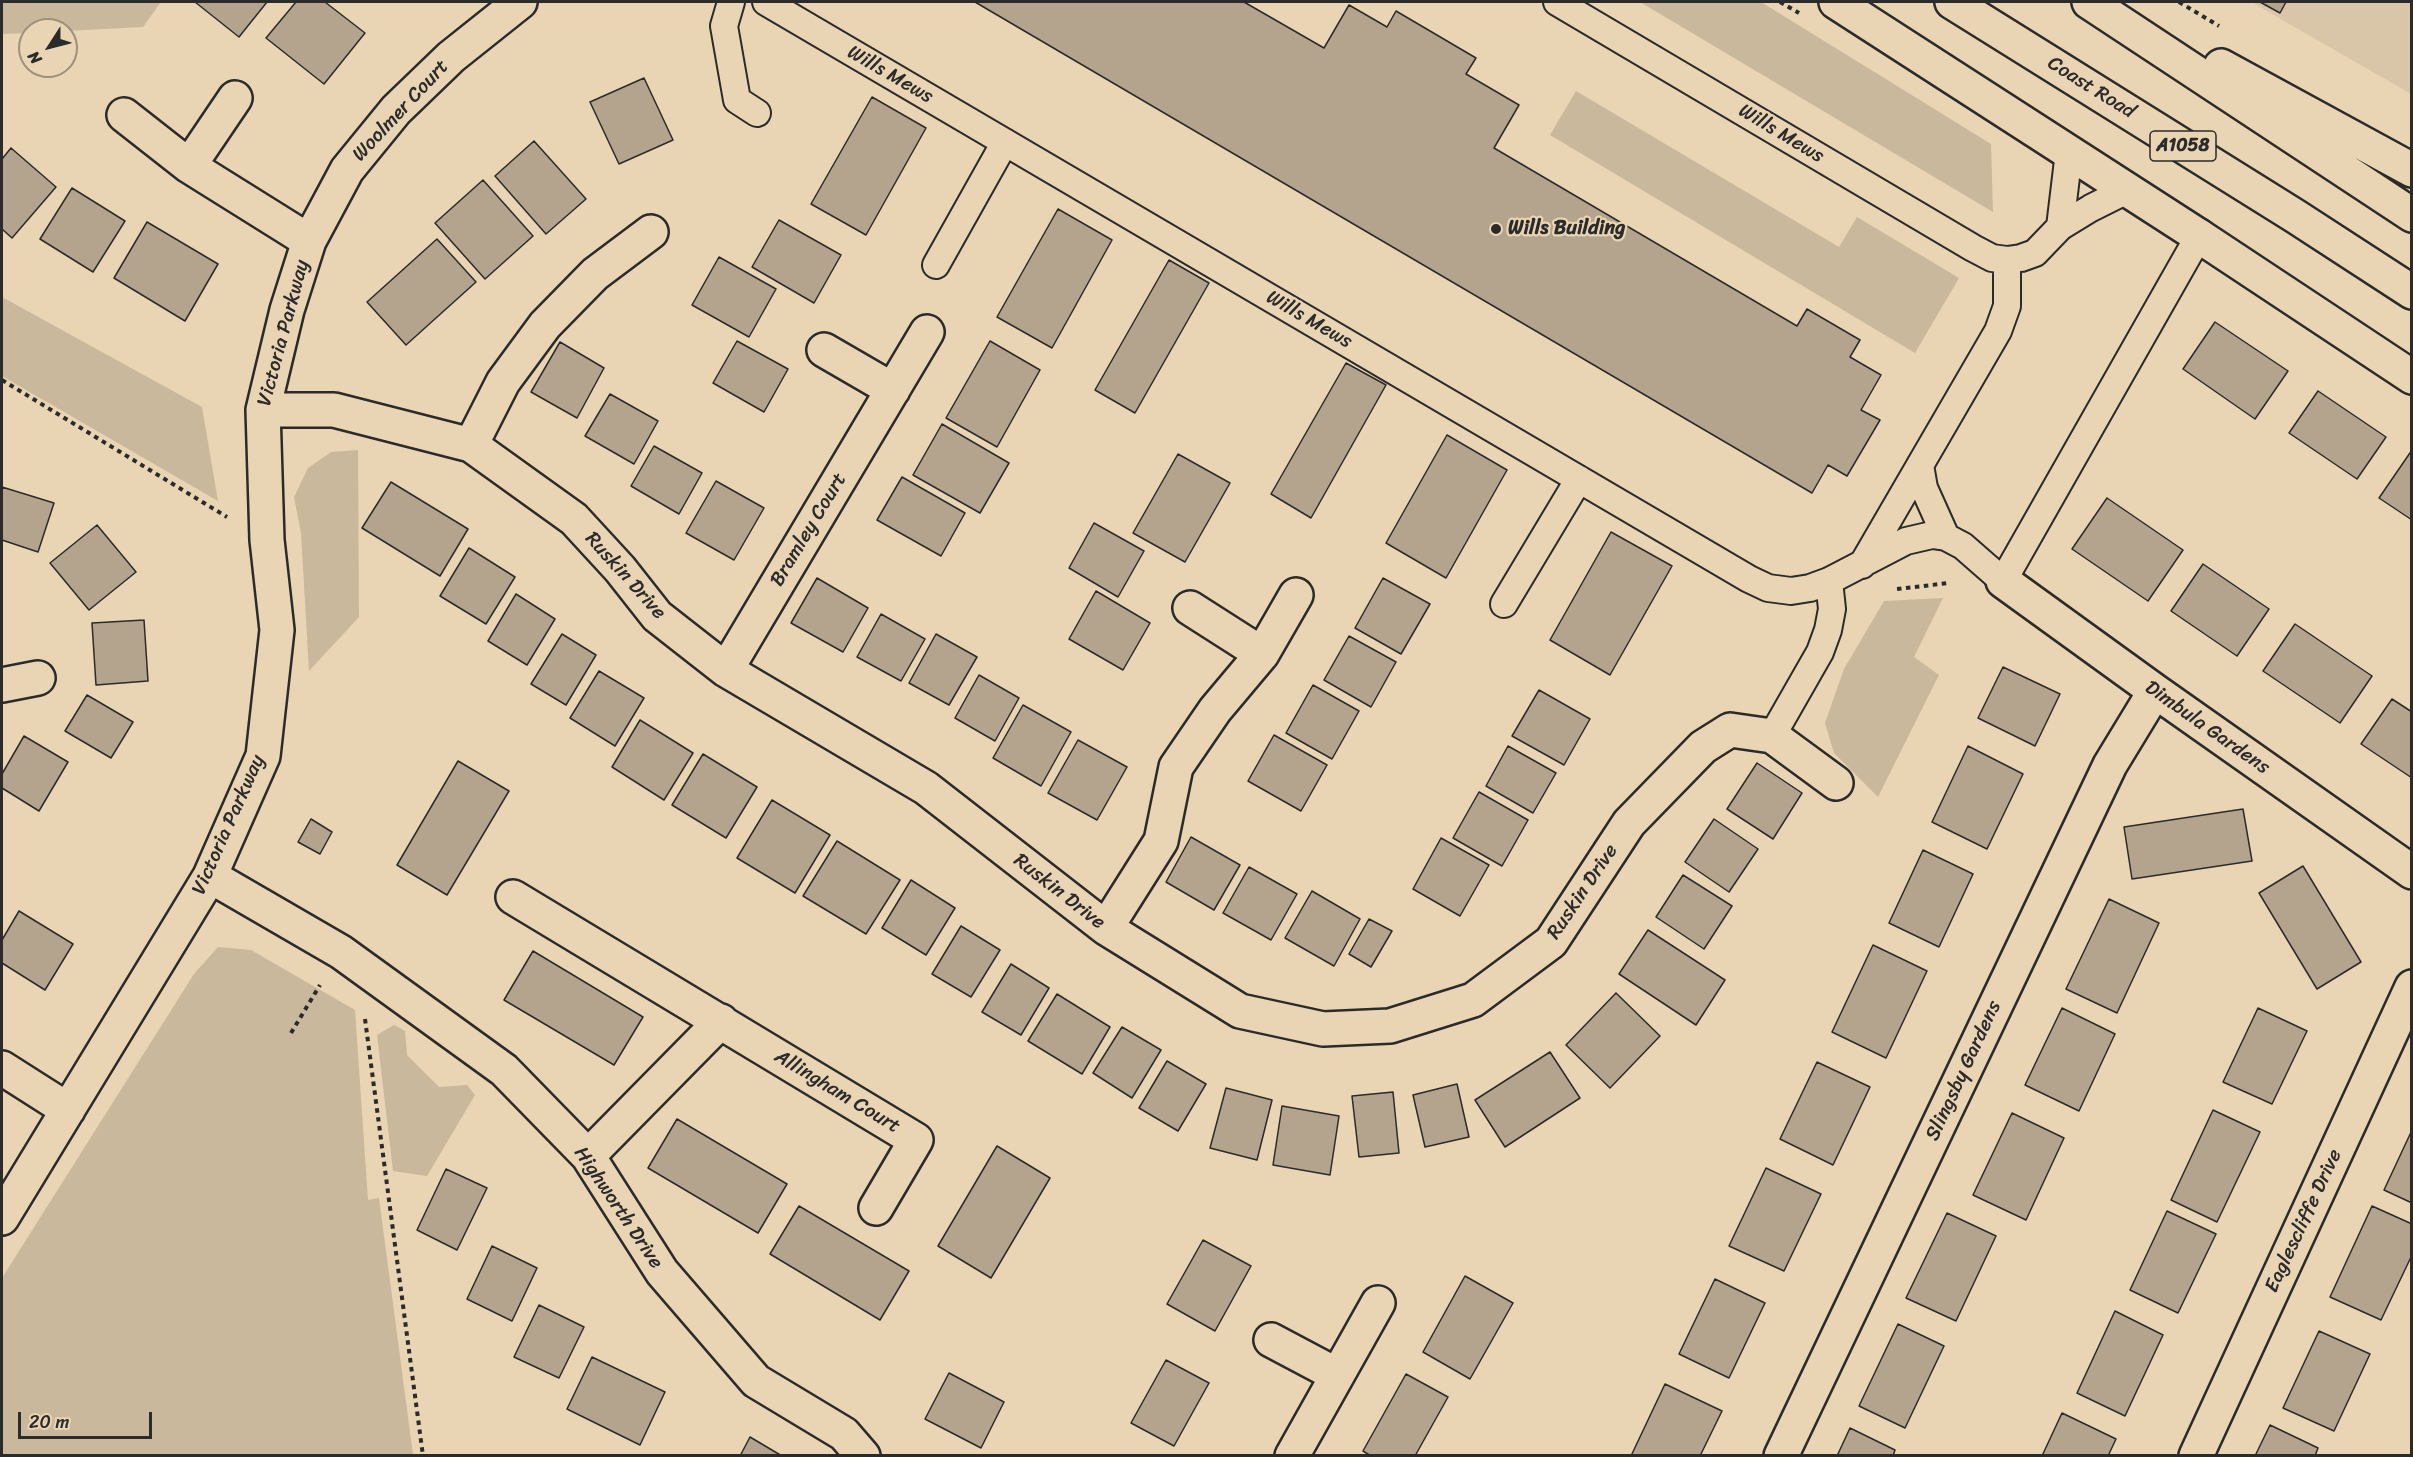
<!DOCTYPE html>
<style>
body{margin:0}
#map{position:relative;width:2413px;height:1457px;overflow:hidden;background:#e9d4b3;font-family:Sriracha,sans-serif}
canvas{display:block}
.frame{position:absolute;inset:0;border:3px solid #2b2b2b;pointer-events:none}
.north{position:absolute;left:18px;top:18px;width:60px;height:60px;box-sizing:border-box;background:#e9d4b3;border:2px solid #9d907d;border-radius:50%;rotate:234deg;font-size:16px;font-weight:700;line-height:24px;text-align:center;color:#2b2b2b}
.north::after{content:'';display:block;margin:auto;width:21px;height:27px;background:#2b2b2b;clip-path:polygon(50% 0,100% 100%,50% 72%,0 100%)}
.scale{position:absolute;left:18px;top:1412px;width:134px;height:27px;box-sizing:border-box;border:3px solid #2b2b2b;border-top:0;padding-left:8px;font-size:18px;line-height:21px;white-space:nowrap;color:#2b2b2b;-webkit-text-stroke:4px #e9d4b3;paint-order:stroke}
</style>
<div id="map">
<canvas width="2413" height="1457"></canvas>
<div class="frame"></div>
<div class="north">N</div>
<div class="scale">20 m</div>
</div>
<script>
const ctx = document.querySelector('canvas').getContext('2d');
ctx.lineJoin = 'round';
function fill(path, color) { ctx.fillStyle = color; ctx.fill(path, 'evenodd'); }
const shape = rows => new Path2D(rows.map(r => 'M' + r).join(''));
function trace(path, color, width, dash) { ctx.strokeStyle = color; ctx.lineWidth = width; ctx.lineCap = dash ? 'butt' : 'round'; ctx.setLineDash(dash || []); ctx.stroke(path); }
function drawText(font, color, halo, rows, align = 'center') {
  ctx.font = font + ' Sriracha,sans-serif'; ctx.lineWidth = 4.5; ctx.setLineDash([]); ctx.textBaseline = 'middle'; ctx.strokeStyle = halo; ctx.fillStyle = color; for (const [text, x, y, turn = 0] of rows) {
    ctx.save(); ctx.translate(x, y); ctx.rotate((+turn || 0) * Math.PI / 180); ctx.textAlign = isNaN(turn) ? turn : align; if (halo) ctx.strokeText(text, 0, 0); ctx.fillText(text, 0, 0); ctx.restore();
  }
}
const built = shape([
 [2252,2,2411,2,2411,94,2279,18]
]);
const green = shape([
 [2,2,161,2,143,27,66,31,30,30,30,33,2,34],
 [1640,2,1761,2,1991,144,1993,212],
 [1576,91,1839,247,1857,217,1959,278,1915,353,1550,135],
 [2,297,202,407,218,501,2,376],
 [358,450,359,617,309,671,301,533,294,497,308,468,331,452],
 [1943,598,1914,657,1939,675,1878,797,1834,753,1825,723,1844,669,1884,601],
 [218,947,251,950,355,1010,368,1200,379,1198,413,1455,2,1455,2,1278,194,974],
 [394,1025,405,1031,407,1055,439,1087,467,1085,475,1095,427,1176,393,1171,377,1035]
]);
const building = shape([
 [195,2,267,2,239,37,195,2],
 [296,2,325,2,365,33,324,84,266,38,296,2],
 [975,2,1244,2,1324,48,1349,5,1387,27,1396,11,1476,58,1466,74,1519,105,1494,148,1797,326,1807,309,1860,340,1850,357,1881,375,1861,410,1880,420,1847,476,1828,465,1812,493,975,2],
 [2260,2,2286,2,2280,13,2260,2],
 [644,78,673,140,619,164,590,102,644,78],
 [872,97,926,128,866,235,811,204,872,97],
 [534,141,586,199,546,234,495,176,534,141],
 [11,148,56,187,12,238,2,229,2,159,11,148],
 [483,180,533,236,485,279,435,223,483,180],
 [72,188,125,221,93,272,40,239,72,188],
 [1058,209,1112,240,1052,348,997,317,1058,209],
 [779,220,841,255,814,303,752,267,779,220],
 [147,222,218,264,185,321,114,278,147,222],
 [437,239,476,282,406,345,367,302,437,239],
 [719,257,776,289,749,337,692,305,719,257],
 [1169,260,1209,283,1135,413,1095,390,1169,260],
 [2215,322,2288,371,2255,419,2183,369,2215,322],
 [737,341,788,369,764,412,713,383,737,341],
 [990,341,1040,370,997,447,946,418,990,341],
 [560,342,604,368,577,418,531,392,560,342],
 [1346,363,1386,385,1311,518,1271,494,1346,363],
 [2318,391,2386,437,2357,479,2289,433,2318,391],
 [610,394,658,421,634,464,585,436,610,394],
 [942,424,1009,463,980,513,913,475,942,424],
 [1447,435,1507,470,1446,578,1386,543,1447,435],
 [654,446,702,473,679,514,631,486,654,446],
 [2412,450,2412,520,2379,498,2412,450],
 [1178,454,1230,483,1185,562,1133,533,1178,454],
 [902,477,965,513,941,556,877,520,902,477],
 [716,481,764,508,734,560,686,533,716,481],
 [391,482,468,529,440,576,362,528,391,482],
 [2,487,54,503,38,552,2,540,2,487],
 [2107,498,2183,550,2148,601,2072,549,2107,498],
 [1094,523,1144,551,1118,597,1069,568,1094,523],
 [97,525,136,572,89,610,50,563,97,525],
 [1611,532,1672,566,1610,675,1550,640,1611,532],
 [469,548,515,577,486,624,440,596,469,548],
 [2203,564,2269,609,2237,656,2171,611,2203,564],
 [817,578,868,608,843,652,791,623,817,578],
 [1383,578,1430,604,1401,654,1355,628,1383,578],
 [1096,591,1150,623,1123,670,1069,639,1096,591],
 [516,594,555,619,527,665,488,641,516,594],
 [881,614,925,639,901,681,857,657,881,614],
 [144,620,148,681,96,685,92,623,144,620],
 [2295,624,2372,676,2340,723,2263,671,2295,624],
 [562,634,596,655,566,705,531,684,562,634],
 [936,634,977,657,949,705,909,683,936,634],
 [1349,636,1396,662,1371,707,1324,680,1349,636],
 [2003,667,2060,694,2035,746,1978,718,2003,667],
 [599,671,644,698,615,746,570,718,599,671],
 [979,675,1019,698,995,741,955,718,979,675],
 [1313,685,1359,711,1332,759,1286,733,1313,685],
 [1539,690,1590,719,1564,765,1512,736,1539,690],
 [87,695,133,722,111,758,65,731,87,695],
 [2392,699,2412,712,2412,778,2361,744,2392,699],
 [1023,705,1071,732,1041,786,993,758,1023,705],
 [640,720,693,753,664,800,612,767,640,720],
 [1274,735,1327,765,1301,811,1248,781,1274,735],
 [24,736,68,762,39,811,2,788,2,774,24,736],
 [1078,740,1127,767,1097,820,1048,793,1078,740],
 [1508,746,1556,773,1533,813,1486,786,1508,746],
 [1968,746,2023,774,1987,849,1932,822,1968,746],
 [703,754,757,787,726,838,672,805,703,754],
 [458,761,509,791,447,895,397,865,458,761],
 [1757,763,1802,793,1773,839,1727,809,1757,763],
 [1479,792,1528,820,1502,866,1453,838,1479,792],
 [772,800,830,835,795,893,737,858,772,800],
 [2243,809,2252,861,2132,879,2124,827,2243,809],
 [311,819,332,832,320,854,298,842,311,819],
 [1714,819,1758,849,1729,892,1685,862,1714,819],
 [1191,837,1240,865,1214,910,1166,882,1191,837],
 [1441,838,1489,865,1460,916,1413,889,1441,838],
 [837,841,900,880,866,934,803,896,837,841],
 [1923,850,1973,874,1939,947,1889,923,1923,850],
 [2303,866,2361,962,2317,989,2259,893,2303,866],
 [1249,867,1297,894,1271,940,1223,913,1249,867],
 [1683,875,1732,906,1704,949,1656,917,1683,875],
 [911,880,955,908,926,955,882,928,911,880],
 [1312,891,1360,919,1334,966,1285,938,1312,891],
 [2109,899,2159,923,2117,1013,2066,989,2109,899],
 [19,911,73,944,45,990,2,963,2,940,19,911],
 [1369,919,1392,931,1371,967,1349,954,1369,919],
 [961,926,1000,950,971,997,932,974,961,926],
 [1648,930,1725,980,1696,1025,1619,974,1648,930],
 [1873,945,1927,971,1886,1058,1832,1032,1873,945],
 [533,951,643,1017,614,1065,504,1000,533,951],
 [1011,964,1049,988,1021,1035,982,1012,1011,964],
 [1616,993,1660,1036,1610,1088,1566,1045,1616,993],
 [1057,994,1110,1027,1082,1074,1028,1041,1057,994],
 [2062,1008,2115,1034,2079,1111,2025,1085,2062,1008],
 [2258,1008,2307,1031,2272,1104,2223,1082,2258,1008],
 [1122,1027,1161,1050,1132,1098,1093,1073,1122,1027],
 [1550,1052,1580,1098,1505,1147,1475,1100,1550,1052],
 [1167,1061,1206,1084,1178,1131,1139,1108,1167,1061],
 [1817,1062,1870,1087,1833,1165,1780,1139,1817,1062],
 [1457,1084,1469,1137,1425,1147,1413,1095,1457,1084],
 [1226,1088,1272,1100,1257,1160,1210,1148,1226,1088],
 [1393,1092,1399,1153,1359,1157,1352,1096,1393,1092],
 [1282,1106,1339,1116,1330,1175,1273,1165,1282,1106],
 [2213,1110,2260,1132,2217,1222,2171,1200,2213,1110],
 [2012,1113,2064,1138,2026,1220,1973,1195,2012,1113],
 [677,1119,787,1184,758,1233,648,1168,677,1119],
 [2412,1130,2412,1203,2384,1190,2412,1130],
 [997,1146,1050,1178,991,1278,938,1246,997,1146],
 [1766,1168,1821,1194,1784,1271,1729,1246,1766,1168],
 [446,1169,487,1188,457,1250,417,1230,446,1169],
 [799,1206,909,1271,880,1320,770,1254,799,1206],
 [2372,1206,2412,1224,2412,1255,2381,1320,2330,1297,2372,1206],
 [2167,1211,2216,1234,2178,1313,2130,1290,2167,1211],
 [1947,1213,1996,1236,1956,1321,1906,1298,1947,1213],
 [1203,1240,1251,1266,1215,1331,1167,1304,1203,1240],
 [492,1246,537,1268,512,1321,467,1299,492,1246],
 [1465,1276,1513,1303,1470,1379,1423,1352,1465,1276],
 [1715,1279,1765,1303,1729,1378,1679,1354,1715,1279],
 [539,1305,584,1327,559,1378,514,1357,539,1305],
 [2115,1311,2163,1335,2125,1416,2077,1393,2115,1311],
 [1898,1324,1944,1346,1905,1428,1859,1406,1898,1324],
 [2319,1331,2370,1354,2334,1431,2283,1408,2319,1331],
 [592,1357,665,1392,640,1445,567,1409,592,1357],
 [1166,1360,1209,1383,1174,1446,1131,1423,1166,1360],
 [949,1373,1004,1402,981,1448,925,1419,949,1373],
 [1406,1374,1448,1397,1415,1456,1371,1456,1363,1451,1406,1374],
 [1665,1384,1722,1411,1700,1456,1631,1456,1665,1384],
 [2062,1413,2116,1439,2108,1456,2042,1456,2062,1413],
 [2270,1425,2318,1448,2315,1456,2255,1456,2270,1425],
 [1850,1428,1895,1450,1893,1456,1837,1456,1850,1428],
 [750,1437,782,1456,740,1456,750,1437]
]);
const path = shape([
 [1780,2,1799,13],
 [2179,2,2219,26],
 [2,380,227,517],
 [1897,589,1949,583],
 [365,1019,423,1456],
 [291,1033,320,985]
]);
const lane = shape([
 [731,2,724,26,737,100,757,113],
 [766,2,1749,579,1768,588,1791,591,1810,588,1829,581,1906,541,1932,535,1946,537,1963,546,2003,581,2199,236],
 [1557,2,1973,248,1992,258,2007,260,2021,258,2035,253,2060,227,2091,208,2127,190],
 [2060,227,2069,152],
 [936,265,1005,142],
 [1920,465,1924,488,1946,537],
 [1862,565,1998,331,2007,306,2007,260],
 [1504,604,1579,479],
 [1772,736,1820,652,1828,630,1832,609,1829,581]
]);
const street = shape([
 [124,115,189,166,309,241],
 [189,166,235,98],
 [2199,236,2412,377],
 [824,350,893,390],
 [263,410,334,410,471,445,574,519,620,569,657,616,726,670,926,788,1106,928,1240,1011,1323,1029,1390,1026,1473,1000,1551,942,1629,823,1703,747,1730,730,1772,736,1836,783],
 [471,445,503,382,545,325,595,274,651,232],
 [2003,581,2155,691,2412,872],
 [1190,608,1262,654],
 [726,670,927,332],
 [2,685,38,678],
 [210,876,341,952,504,1070,588,1156,662,1272,756,1381,844,1434,863,1456],
 [513,897,916,1140,876,1208],
 [1106,928,1161,841,1176,767,1215,710,1262,654,1296,595],
 [2,1068,68,1110],
 [588,1156,721,1021],
 [2,1218,210,876,263,756,277,630,267,540,263,410,287,310,309,241,347,170,396,110,451,57,520,2],
 [1271,1340,1337,1375],
 [1292,1456,1378,1303],
 [1781,1456,2110,765,2155,691],
 [2196,1456,2412,987]
]);
const highway = shape([
 [1836,2,2199,236],
 [1952,2,2295,216,2412,292],
 [2089,2,2412,215],
 [2221,66,2412,170]
]);
const markers = [
 [1496,229,6,"#2b2b2b"]
];
const shields = [
 [2183,146,66]
];
const shieldNames = [
 ["A1058",2183,146]
];
const streetNames = [
 ["Wills Mews",890,75,30],
 ["Coast Road",2091,88,32],
 ["Woolmer Court",401,111,-47],
 ["Wills Mews",1781,134,31],
 ["Wills Mews",1309,320,30],
 ["Victoria Parkway",284,333,-75],
 ["Bramley Court",809,530,-59],
 ["Ruskin Drive",625,576,48],
 ["Dimbula Gardens",2207,728,35],
 ["Victoria Parkway",229,825,-66],
 ["Ruskin Drive",1059,892,38],
 ["Ruskin Drive",1583,892,-56],
 ["Slingsby Gardens",1964,1071,-65],
 ["Allingham Court",837,1092,31],
 ["Highworth Drive",618,1208,56],
 ["Eaglescliffe Drive",2304,1221,-65]
];
const poiNames = [
 ["Wills Building",1508,229]
];
fill(built, '#d9c6a8');
fill(green, '#cab89d');
fill(building, '#b4a48d');
trace(building, '#2b2b2b', 1.5);
trace(lane, '#2b2b2b', 30);
trace(street, '#2b2b2b', 38);
trace(highway, '#2b2b2b', 38);
trace(path, '#2b2b2b', 4, [4.5, 4.5]);
trace(lane, '#e9d4b3', 26);
trace(street, '#e9d4b3', 33);
trace(highway, '#e9d4b3', 33);
for (const [x, y, r, color] of markers) { const dot = new Path2D(); dot.arc(x, y, r, 0, 2 * Math.PI); ctx.fillStyle = color; ctx.fill(dot); trace(dot, '#e9d4b3', 2); }
for (const [x, y, w] of shields) { const box = new Path2D(); box.roundRect(x - w / 2, y - 15, w, 30, 4.5); ctx.fillStyle = '#e9d4b3'; ctx.fill(box); trace(box, '#2b2b2b', 1.5); }
drawText('bold 18px', '#2b2b2b', null, shieldNames);
drawText('20px', '#2b2b2b', '#e9d4b3', streetNames);
drawText('bold 20px', '#2b2b2b', '#e9d4b3', poiNames, 'left');
</script>
